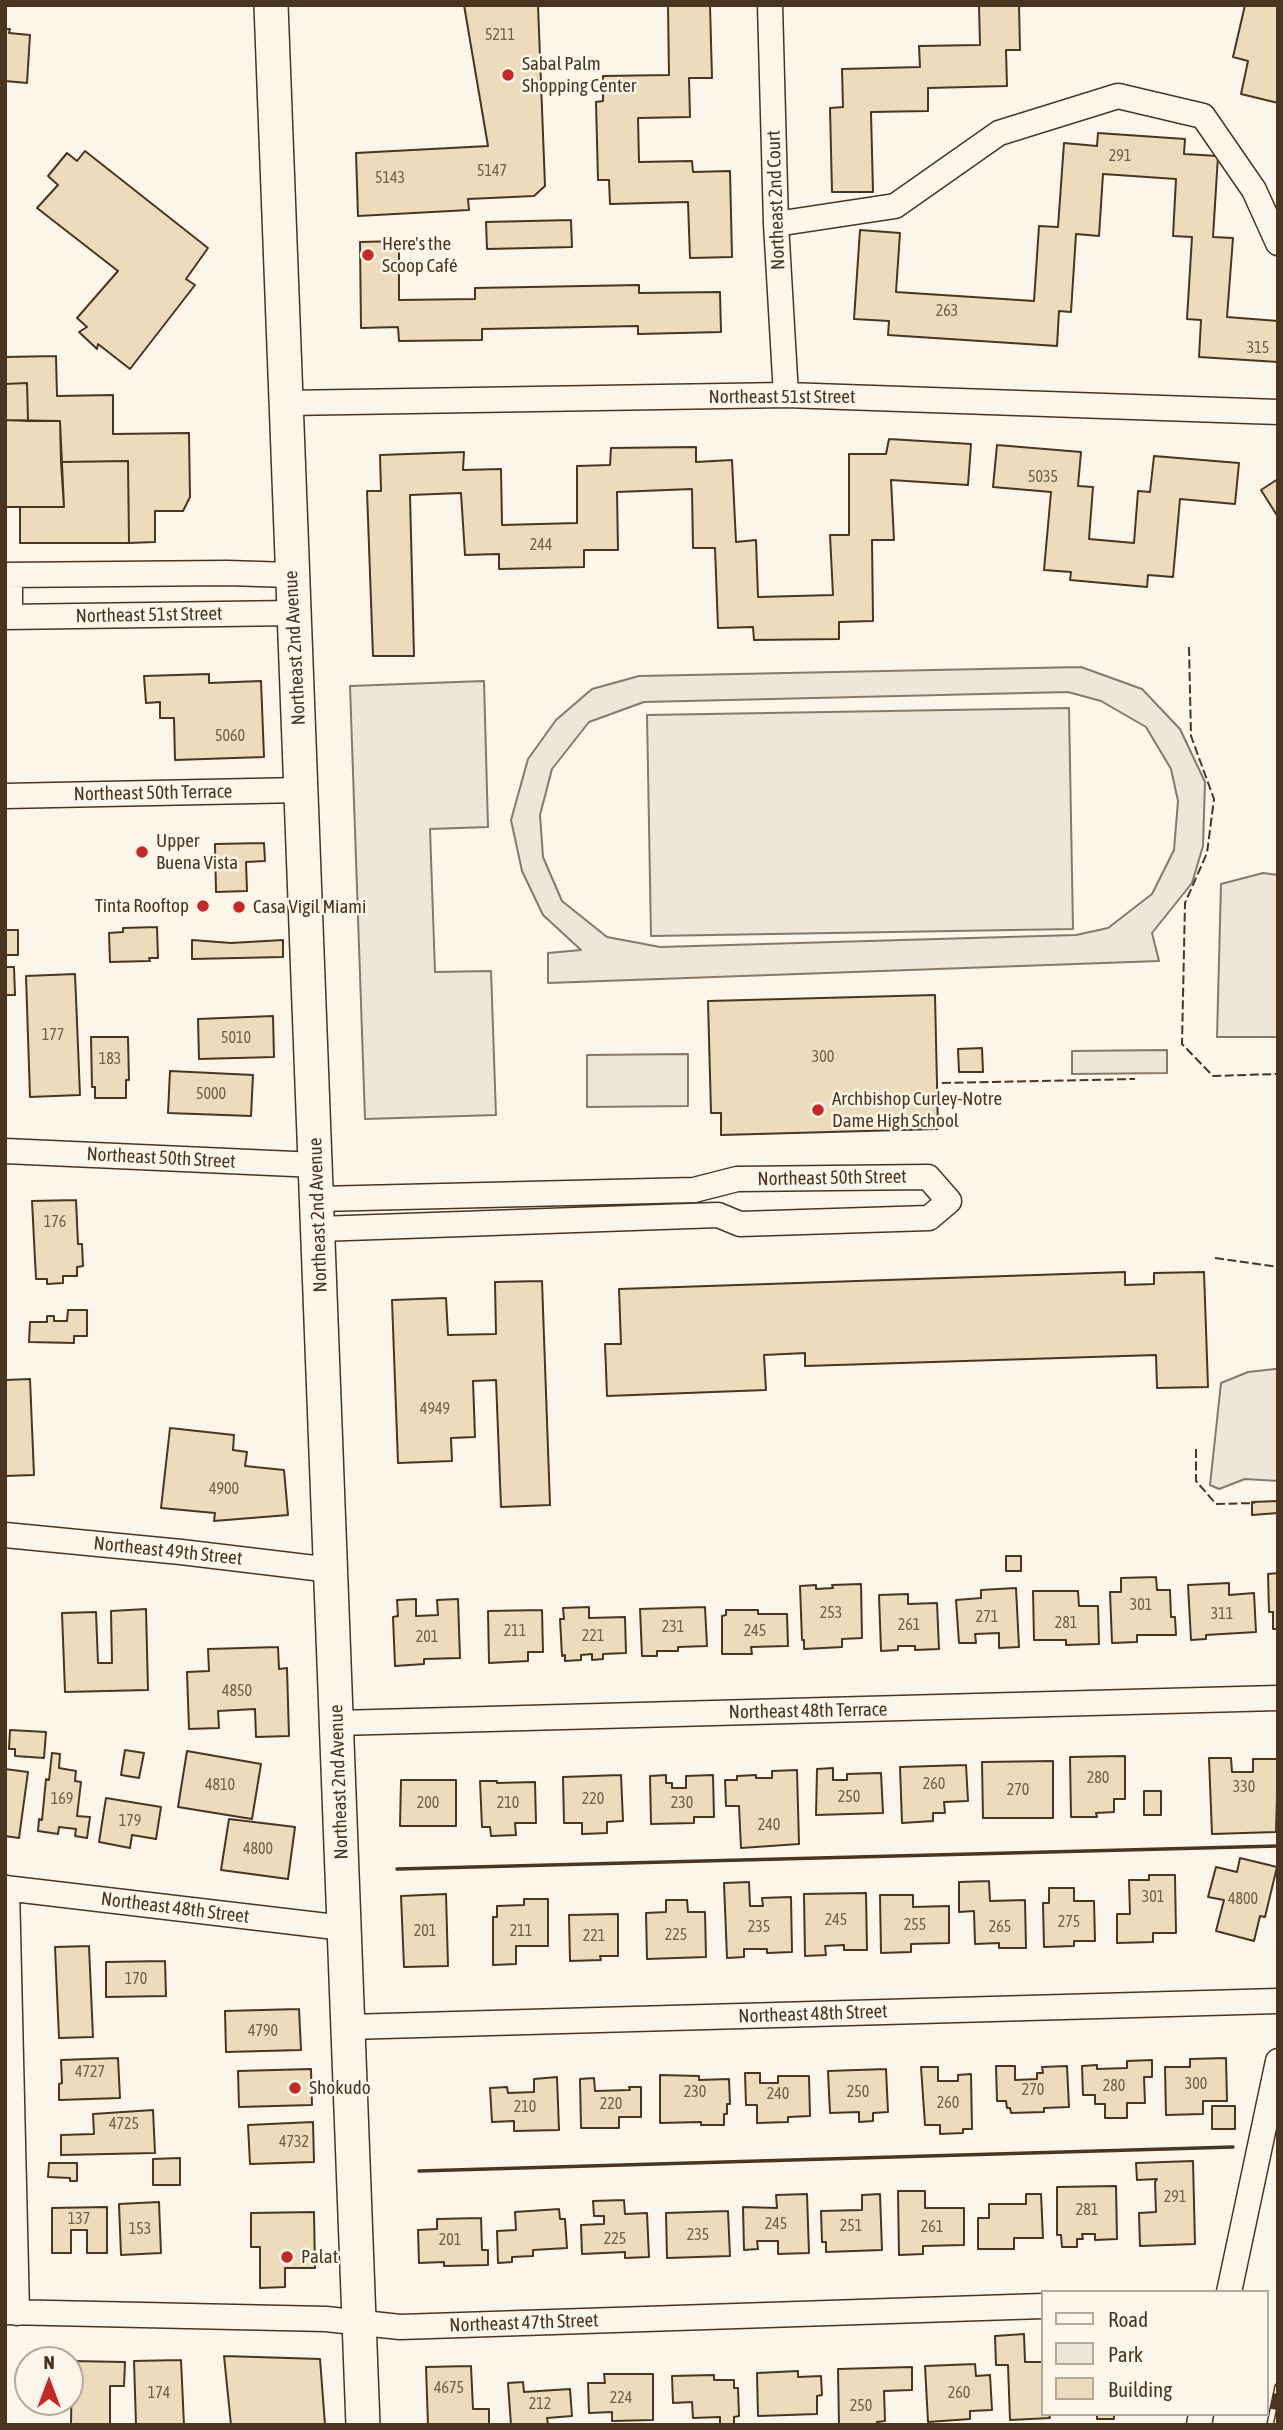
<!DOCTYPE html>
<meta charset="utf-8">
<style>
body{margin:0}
#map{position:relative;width:1283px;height:2430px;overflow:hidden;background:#fbf6e9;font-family:"Asap Condensed",sans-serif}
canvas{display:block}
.frame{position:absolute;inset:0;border:7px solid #4a3520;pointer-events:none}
.legend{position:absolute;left:1041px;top:2290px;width:228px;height:126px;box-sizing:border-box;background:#fbf6e9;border:2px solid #b4a999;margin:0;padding:9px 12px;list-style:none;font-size:21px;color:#4a3520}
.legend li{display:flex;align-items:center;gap:14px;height:35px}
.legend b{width:35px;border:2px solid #b4a999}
.north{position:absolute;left:14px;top:2346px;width:70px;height:70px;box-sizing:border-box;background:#fbf6e9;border:2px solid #b4a999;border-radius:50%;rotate:0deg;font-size:19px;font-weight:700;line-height:28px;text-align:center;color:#4a3520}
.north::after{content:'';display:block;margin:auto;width:24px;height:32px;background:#c62828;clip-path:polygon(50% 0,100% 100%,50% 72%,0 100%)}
</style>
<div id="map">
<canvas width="1283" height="2430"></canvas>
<div class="frame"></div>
<ul class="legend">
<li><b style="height:9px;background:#fbf6e9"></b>Road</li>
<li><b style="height:19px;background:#ede6d9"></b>Park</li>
<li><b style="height:19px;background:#ecdcbc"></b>Building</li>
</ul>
<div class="north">N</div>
</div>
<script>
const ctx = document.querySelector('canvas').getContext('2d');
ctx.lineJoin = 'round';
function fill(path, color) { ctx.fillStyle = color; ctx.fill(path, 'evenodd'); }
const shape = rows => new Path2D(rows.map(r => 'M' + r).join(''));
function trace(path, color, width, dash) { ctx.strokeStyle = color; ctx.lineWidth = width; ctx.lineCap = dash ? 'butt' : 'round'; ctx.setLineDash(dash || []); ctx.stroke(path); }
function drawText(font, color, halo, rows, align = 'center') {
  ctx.font = font + ' "Asap Condensed",sans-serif'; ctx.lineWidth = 5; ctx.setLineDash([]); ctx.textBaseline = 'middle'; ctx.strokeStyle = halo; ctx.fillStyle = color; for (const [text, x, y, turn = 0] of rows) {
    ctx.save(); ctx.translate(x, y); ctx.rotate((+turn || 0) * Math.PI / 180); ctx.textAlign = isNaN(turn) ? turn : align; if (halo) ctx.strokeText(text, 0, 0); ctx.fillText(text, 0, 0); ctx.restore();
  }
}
const green = shape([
 [1081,667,1142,689,1180,729,1205,782,1203,846,1192,883,1152,933,1159,961,548,983,548,953,581,950,543,915,522,871,511,820,528,759,556,720,592,689,639,676,1081,667],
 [1068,692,1101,701,1146,727,1171,769,1178,801,1174,850,1152,894,1108,928,1076,935,660,947,607,937,562,901,543,857,540,815,552,769,589,722,644,702,1068,692],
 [484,681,488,827,430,829,435,972,491,971,496,1115,365,1119,350,686,484,681],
 [1069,708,1073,929,651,936,647,715,1069,708],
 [1263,873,1278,875,1278,1037,1217,1037,1221,884,1263,873],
 [1167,1050,1167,1073,1072,1074,1072,1051,1167,1050],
 [688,1054,688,1106,587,1107,587,1055,688,1054],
 [1275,1369,1278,1369,1278,1481,1245,1479,1219,1489,1210,1485,1221,1383,1248,1372,1275,1369]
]);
const building = shape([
 [464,5,538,5,545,186,534,196,468,199,469,210,358,216,356,153,488,146,464,5],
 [668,5,710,5,712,78,689,78,690,117,638,118,639,162,692,161,693,172,730,171,732,257,690,258,688,202,610,204,609,180,598,180,596,102,603,101,603,76,669,75,668,5],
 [979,5,1019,5,1020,50,1006,50,1007,86,928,88,928,111,871,112,873,192,832,192,830,108,843,107,842,69,920,67,919,46,980,45,979,5],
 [1245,5,1278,5,1278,103,1241,94,1248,61,1233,57,1245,5],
 [5,29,10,29,9,33,30,35,27,83,5,81,5,29],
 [1098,133,1185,139,1184,154,1218,156,1213,237,1233,238,1227,317,1278,321,1278,362,1199,357,1201,320,1187,319,1192,237,1173,236,1176,179,1103,174,1099,236,1076,234,1071,312,1059,311,1057,346,888,335,889,321,854,319,860,230,900,233,896,292,1034,301,1039,226,1058,227,1064,143,1097,146,1098,133],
 [85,151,208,248,186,279,195,285,130,369,98,344,97,349,79,332,87,327,77,318,118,271,37,208,58,185,48,176,67,153,77,161,85,151],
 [571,220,572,247,487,249,486,222,571,220],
 [399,241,399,300,475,299,475,288,639,285,639,293,720,292,721,332,638,334,638,326,482,329,482,340,399,341,398,327,361,328,360,242,399,241],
 [56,356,57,396,113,395,113,434,189,433,190,497,183,511,155,511,155,542,129,543,128,461,61,462,60,421,28,421,27,383,5,384,5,357,56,356],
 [27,383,28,421,5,420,5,384,27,383],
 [5,420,60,421,64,507,5,507,5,420],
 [889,439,971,444,968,485,891,480,894,540,872,540,873,621,839,622,839,639,754,640,753,627,718,628,715,548,693,548,692,489,617,492,618,550,584,550,584,567,499,569,499,554,465,555,461,493,410,495,414,656,373,656,367,491,381,491,380,455,464,452,463,470,501,469,502,525,577,523,577,466,610,465,611,448,696,447,696,462,732,460,736,542,756,540,758,597,833,595,830,535,849,535,849,454,886,454,889,439],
 [997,445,1081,452,1078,486,1093,487,1089,539,1134,543,1138,491,1150,492,1154,456,1239,463,1235,504,1180,499,1173,577,1148,575,1147,587,1070,580,1071,572,1044,570,1051,492,993,487,997,445],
 [128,461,129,543,20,543,20,507,64,507,61,462,128,461],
 [1278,479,1278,517,1261,490,1278,479],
 [209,674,209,683,261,681,264,757,175,760,174,718,160,718,160,702,146,703,144,676,209,674],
 [264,843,265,861,246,862,247,891,216,892,215,844,264,843],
 [157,927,158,958,149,958,150,961,110,962,109,933,123,932,123,928,157,927],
 [5,930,18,930,18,955,5,955,5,930],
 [192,940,231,943,283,940,283,957,192,959,192,940],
 [5,967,14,967,15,995,5,995,5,967],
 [75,974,80,1095,30,1097,26,976,75,974],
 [935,995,938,1129,721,1135,721,1113,711,1113,708,1001,935,995],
 [273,1016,274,1057,199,1059,198,1019,273,1016],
 [91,1037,128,1037,129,1080,126,1080,126,1098,95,1098,95,1087,92,1087,91,1037],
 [982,1048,983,1072,959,1072,958,1049,982,1048],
 [170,1071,253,1075,251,1116,168,1113,170,1071],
 [76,1200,78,1244,82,1244,83,1266,77,1267,77,1276,63,1276,63,1283,47,1284,47,1279,36,1279,32,1201,76,1200],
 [1125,1272,1125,1285,1154,1284,1154,1273,1204,1272,1208,1387,1157,1388,1156,1355,805,1366,805,1353,764,1355,766,1390,607,1396,605,1344,621,1344,619,1289,1125,1272],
 [542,1281,550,1505,501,1507,496,1380,473,1381,475,1437,451,1438,452,1461,398,1463,392,1300,446,1298,448,1335,496,1334,495,1282,542,1281],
 [68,1310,87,1310,87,1336,74,1336,74,1343,29,1342,30,1322,47,1322,47,1316,54,1316,54,1321,67,1321,68,1310],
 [30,1379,34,1475,5,1476,5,1380,30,1379],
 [170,1428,234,1435,233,1450,247,1452,245,1466,284,1470,288,1515,214,1521,215,1513,161,1508,170,1428],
 [1278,1501,1278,1513,1252,1515,1252,1502,1278,1501],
 [1006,1556,1021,1556,1021,1571,1006,1571,1006,1556],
 [1278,1573,1278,1629,1273,1629,1273,1612,1269,1612,1268,1574,1278,1573],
 [1156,1577,1157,1590,1170,1590,1171,1617,1175,1617,1176,1635,1137,1635,1137,1642,1112,1643,1110,1592,1121,1592,1121,1578,1156,1577],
 [1229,1583,1229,1595,1254,1593,1256,1632,1206,1635,1206,1639,1191,1640,1188,1585,1229,1583],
 [861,1584,862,1638,842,1639,842,1647,804,1649,804,1640,802,1640,800,1586,816,1585,816,1589,833,1588,832,1585,861,1584],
 [1016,1588,1019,1647,999,1648,999,1633,975,1634,976,1643,959,1643,956,1600,981,1598,981,1590,1016,1588],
 [1033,1591,1078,1591,1079,1606,1098,1606,1099,1644,1066,1645,1066,1640,1034,1640,1033,1591],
 [908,1594,908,1604,937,1603,939,1649,915,1650,915,1646,898,1646,898,1650,881,1651,879,1595,908,1594],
 [416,1599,416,1616,438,1615,437,1600,458,1599,460,1658,424,1659,424,1664,395,1666,393,1617,398,1616,397,1600,416,1599],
 [589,1607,589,1618,625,1617,626,1653,603,1654,603,1659,592,1660,592,1654,581,1655,581,1660,565,1661,565,1655,562,1656,560,1619,564,1619,563,1608,589,1607],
 [705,1607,707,1646,678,1647,678,1651,657,1651,657,1656,642,1656,640,1609,705,1607],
 [146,1609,148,1690,65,1692,62,1613,96,1612,98,1663,112,1663,111,1611,146,1609],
 [542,1610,543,1652,528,1652,528,1661,489,1663,488,1611,542,1610],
 [726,1610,758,1610,758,1614,787,1614,788,1646,751,1647,752,1654,722,1654,722,1616,726,1615,726,1610],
 [278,1647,279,1669,287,1668,289,1736,256,1737,255,1709,218,1711,219,1728,189,1729,187,1672,209,1671,208,1649,278,1647],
 [10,1730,46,1732,44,1758,15,1756,15,1749,9,1749,10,1730],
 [125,1750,144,1753,139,1778,121,1775,125,1750],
 [187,1751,261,1764,252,1819,178,1807,187,1751],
 [52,1753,60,1754,59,1768,76,1771,75,1781,81,1782,77,1816,90,1817,87,1838,75,1836,76,1829,59,1827,58,1834,38,1831,39,1819,42,1820,46,1779,49,1780,52,1753],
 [1125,1756,1125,1799,1114,1799,1114,1812,1096,1813,1097,1817,1071,1817,1070,1757,1125,1756],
 [1209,1758,1231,1758,1232,1772,1253,1772,1253,1759,1278,1759,1276,1832,1212,1834,1209,1758],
 [1053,1761,1053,1818,983,1818,982,1762,1053,1761],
 [966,1765,968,1801,944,1802,945,1813,933,1813,933,1821,902,1823,900,1767,966,1765],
 [833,1768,833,1780,847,1780,847,1774,881,1773,883,1813,816,1815,817,1769,833,1768],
 [5,1769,28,1772,19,1838,5,1836,5,1769],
 [797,1770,799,1844,741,1848,739,1806,726,1806,725,1780,737,1780,737,1776,756,1775,756,1778,772,1778,772,1771,797,1770],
 [621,1775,623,1821,607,1822,607,1833,582,1834,582,1823,564,1823,563,1777,621,1775],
 [666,1775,666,1783,672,1783,672,1788,686,1788,686,1776,713,1775,714,1817,694,1817,694,1823,651,1824,650,1776,666,1775],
 [401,1780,456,1780,456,1826,400,1826,401,1780],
 [480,1781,497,1781,497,1783,535,1782,536,1823,515,1823,516,1835,491,1836,490,1827,482,1827,480,1781],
 [1144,1791,1161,1791,1161,1815,1144,1815,1144,1791],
 [106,1798,161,1807,156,1839,132,1835,130,1848,99,1842,106,1798],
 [229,1819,295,1827,288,1879,221,1870,229,1819],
 [1240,1858,1277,1867,1265,1917,1260,1916,1254,1941,1216,1931,1224,1900,1208,1897,1216,1867,1237,1872,1240,1858],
 [1149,1875,1175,1875,1176,1933,1153,1933,1153,1942,1117,1943,1117,1914,1130,1914,1129,1880,1149,1880,1149,1875],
 [989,1881,990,1901,1025,1900,1026,1948,999,1948,999,1943,975,1944,974,1911,959,1912,959,1882,989,1881],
 [749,1882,750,1906,763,1906,762,1898,791,1897,792,1952,767,1953,767,1949,744,1949,744,1957,727,1958,724,1883,749,1882],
 [1049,1888,1074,1888,1074,1901,1094,1901,1095,1941,1074,1941,1074,1946,1044,1947,1043,1903,1049,1903,1049,1888],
 [866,1893,867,1950,844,1950,844,1945,825,1946,826,1955,805,1956,804,1894,866,1893],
 [446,1894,448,1966,404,1967,401,1896,446,1894],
 [880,1895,913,1895,913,1907,949,1906,949,1943,911,1944,911,1952,881,1953,880,1895],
 [524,1899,548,1899,548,1946,516,1946,516,1964,493,1965,493,1917,497,1917,497,1906,524,1905,524,1899],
 [666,1900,687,1900,688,1912,705,1912,706,1957,647,1959,646,1913,666,1912,666,1900],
 [618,1914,618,1956,600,1956,601,1960,570,1961,569,1915,618,1914],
 [89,1946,93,2037,59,2038,55,1947,89,1946],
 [165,1961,166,1996,106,1997,106,1962,165,1961],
 [299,2009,301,2050,226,2052,225,2011,299,2009],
 [118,2058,120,2098,59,2100,59,2084,62,2083,61,2060,118,2058],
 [1226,2058,1227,2101,1203,2101,1203,2114,1166,2115,1165,2067,1190,2067,1190,2059,1226,2058],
 [1152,2060,1152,2077,1144,2077,1145,2103,1127,2103,1127,2118,1105,2118,1105,2104,1095,2104,1095,2095,1083,2095,1082,2066,1097,2065,1097,2069,1127,2068,1127,2061,1152,2060],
 [996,2066,1015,2066,1015,2080,1037,2079,1037,2073,1043,2073,1042,2067,1067,2066,1069,2107,1044,2108,1044,2112,1011,2113,1010,2108,1007,2108,1006,2101,997,2101,996,2066],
 [921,2067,938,2067,938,2081,958,2081,958,2075,971,2074,972,2129,963,2129,963,2133,940,2134,940,2125,925,2125,921,2067],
 [311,2069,312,2105,239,2107,238,2071,311,2069],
 [886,2069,888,2112,873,2113,873,2121,859,2122,859,2112,830,2113,828,2071,886,2069],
 [745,2073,760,2073,760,2083,778,2083,778,2076,809,2076,810,2116,788,2117,788,2122,757,2123,757,2105,746,2105,745,2073],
 [660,2075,699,2076,699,2080,729,2079,730,2104,727,2104,727,2114,724,2114,724,2125,701,2125,701,2122,660,2123,660,2075],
 [557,2077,559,2130,514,2131,514,2121,492,2122,490,2088,507,2087,508,2093,534,2092,534,2079,557,2077],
 [594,2078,595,2091,630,2090,629,2087,641,2087,641,2117,619,2117,619,2128,581,2128,580,2079,594,2078],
 [1212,2106,1235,2106,1235,2129,1212,2129,1212,2106],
 [153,2110,155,2153,61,2155,61,2135,94,2134,93,2114,153,2110],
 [313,2122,314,2162,250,2164,248,2125,313,2122],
 [180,2158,180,2185,153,2185,153,2159,180,2158],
 [1193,2161,1195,2244,1140,2246,1139,2213,1156,2212,1155,2182,1157,2179,1137,2180,1136,2163,1193,2161],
 [49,2163,77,2163,77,2181,70,2181,70,2178,48,2177,49,2163],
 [1116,2186,1117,2239,1095,2240,1095,2234,1082,2234,1083,2239,1077,2239,1077,2247,1062,2247,1061,2235,1057,2235,1057,2187,1116,2186],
 [898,2191,925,2191,925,2208,964,2208,964,2245,923,2246,923,2254,899,2255,898,2191],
 [807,2194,809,2253,778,2254,778,2241,757,2241,758,2249,744,2250,743,2207,777,2208,776,2195,807,2194],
 [880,2194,882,2250,826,2252,826,2242,822,2242,821,2211,862,2210,862,2195,880,2194],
 [1026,2194,1041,2194,1043,2238,1014,2238,1014,2249,978,2249,978,2218,989,2218,989,2204,1026,2204,1026,2194],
 [624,2200,625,2214,647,2213,649,2257,625,2258,625,2252,582,2254,581,2225,604,2224,604,2216,594,2216,593,2201,624,2200],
 [159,2202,161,2253,121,2255,119,2204,159,2202],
 [107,2207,107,2253,87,2253,87,2230,71,2230,71,2253,52,2253,52,2208,107,2207],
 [559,2209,560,2219,565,2219,567,2248,533,2250,533,2256,512,2257,512,2262,498,2263,497,2231,516,2230,515,2212,559,2209],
 [728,2211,730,2256,667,2258,666,2213,728,2211],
 [314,2212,315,2268,285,2268,285,2287,260,2288,260,2247,251,2247,251,2213,314,2212],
 [481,2218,482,2250,488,2250,488,2265,444,2266,444,2262,419,2263,418,2230,437,2229,437,2219,481,2218],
 [1024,2334,1025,2362,1043,2362,1043,2414,1049,2414,1050,2418,1010,2420,1008,2365,996,2365,995,2336,1024,2334],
 [224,2356,320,2359,325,2425,231,2425,224,2356],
 [181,2360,184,2425,136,2425,134,2361,181,2360],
 [72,2361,125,2362,124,2386,110,2386,110,2425,71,2425,72,2361],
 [975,2364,976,2376,990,2375,992,2410,970,2411,970,2419,928,2422,925,2366,975,2364],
 [471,2366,473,2409,489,2409,489,2425,428,2425,426,2367,471,2366],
 [912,2367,912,2390,884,2391,885,2421,877,2422,877,2425,839,2425,838,2369,912,2367],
 [798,2371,798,2377,821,2376,822,2395,817,2396,817,2414,758,2416,757,2373,798,2371],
 [604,2374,653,2374,653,2420,612,2421,612,2412,589,2413,588,2383,605,2383,604,2374],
 [714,2375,714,2380,734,2380,734,2388,738,2388,739,2416,734,2417,734,2425,720,2425,720,2417,693,2418,692,2402,673,2403,672,2376,714,2375],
 [523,2382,524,2392,570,2389,572,2416,547,2418,548,2425,511,2425,508,2383,523,2382],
 [1097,2414,1114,2414,1114,2419,1097,2419,1097,2414]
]);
const street = shape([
 [770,5,776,224,786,395],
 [776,224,895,206,999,133,1118,96,1203,116,1254,190,1278,243],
 [286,403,786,395,1278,412],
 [5,575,227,573,291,575],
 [10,575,10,617],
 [5,617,293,613],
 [5,796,302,790],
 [5,1151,316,1165],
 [318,1199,694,1190,737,1179,928,1177,949,1201,929,1218,740,1224,718,1215,319,1229],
 [5,1535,181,1552,331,1570],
 [337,1723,1278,1698],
 [5,1888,344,1928],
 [7,1888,17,2313],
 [348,2027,1278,2001],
 [1229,2292,1278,2061],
 [5,2312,326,2319,400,2327,1043,2306],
 [1199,2425,1201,2414]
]);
const secondary = shape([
 [271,5,363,2425]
]);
const rail = shape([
 [1270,2425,1278,2387]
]);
const fence = shape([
 [1189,647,1191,736,1214,799,1207,853,1185,903,1182,1044,1213,1076,1278,1074],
 [942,1083,1135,1079],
 [1215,1258,1278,1267],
 [1196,1449,1196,1481,1216,1504,1255,1503]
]);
const wall = shape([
 [397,1869,1278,1846],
 [419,2171,1233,2147]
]);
const markers = [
 [508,75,7,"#c62828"],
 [368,255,7,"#c62828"],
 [142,852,7,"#c62828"],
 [203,906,7,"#c62828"],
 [239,907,7,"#c62828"],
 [818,1110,7,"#c62828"],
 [295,2088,7,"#c62828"],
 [287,2257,7,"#c62828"]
];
const numberNames = [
 ["5211",500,35],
 ["291",1120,156],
 ["5147",492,171],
 ["5143",390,178],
 ["263",947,311],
 ["315",1258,348],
 ["5035",1043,477],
 ["244",541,545],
 ["5060",230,736],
 ["177",53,1035],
 ["5010",236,1038],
 ["300",823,1057],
 ["183",110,1059],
 ["5000",211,1094],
 ["176",55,1222],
 ["4949",435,1409],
 ["4900",224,1489],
 ["301",1141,1605],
 ["253",831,1613],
 ["311",1222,1614],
 ["271",987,1617],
 ["281",1066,1623],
 ["261",909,1625],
 ["231",673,1627],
 ["211",515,1631],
 ["245",755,1631],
 ["221",593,1636],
 ["201",427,1637],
 ["4850",237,1691],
 ["280",1098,1778],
 ["260",934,1784],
 ["4810",220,1785],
 ["330",1244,1787],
 ["270",1018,1790],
 ["250",849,1797],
 ["169",62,1799],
 ["220",593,1799],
 ["200",428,1803],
 ["210",508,1803],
 ["230",682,1803],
 ["179",130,1821],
 ["240",769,1825],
 ["4800",258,1849],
 ["301",1153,1897],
 ["4800",1243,1899],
 ["245",836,1920],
 ["275",1069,1922],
 ["255",915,1925],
 ["235",759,1927],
 ["265",1000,1927],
 ["201",425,1931],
 ["211",521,1931],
 ["225",676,1935],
 ["221",594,1936],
 ["170",136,1979],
 ["4790",263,2031],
 ["4727",90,2072],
 ["300",1196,2084],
 ["280",1114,2086],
 ["270",1033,2090],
 ["230",695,2092],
 ["250",858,2092],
 ["240",778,2094],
 ["260",948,2103],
 ["220",611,2104],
 ["210",525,2107],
 ["4725",124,2124],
 ["4732",294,2142],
 ["291",1175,2197],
 ["281",1087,2210],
 ["137",79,2219],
 ["245",776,2224],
 ["251",851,2226],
 ["261",932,2227],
 ["153",140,2229],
 ["235",698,2235],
 ["225",615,2239],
 ["201",450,2240],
 ["4675",449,2388],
 ["174",159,2393],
 ["260",959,2393],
 ["224",621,2398],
 ["212",540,2404],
 ["250",861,2406]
];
const poiNames = [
 ["Sabal Palm",522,64],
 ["Shopping Center",522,86],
 ["Here's the",382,244],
 ["Scoop Café",382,266],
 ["Upper",156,841],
 ["Buena Vista",156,863],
 ["Tinta Rooftop",189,906,"right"],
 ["Casa Vigil Miami",253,907],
 ["Archbishop Curley-Notre",832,1099],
 ["Dame High School",832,1121],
 ["Shokudo",309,2088],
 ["Palat",301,2257]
];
const streetNames = [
 ["Northeast 2nd Court",776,200,-92],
 ["Northeast 51st Street",782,397],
 ["Northeast 51st Street",149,615,-1],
 ["Northeast 2nd Avenue",295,648,-93],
 ["Northeast 50th Terrace",153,793,-1],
 ["Northeast 50th Street",161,1158,3],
 ["Northeast 50th Street",832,1178,-1],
 ["Northeast 2nd Avenue",318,1215,-92],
 ["Northeast 49th Street",168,1551,6],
 ["Northeast 48th Terrace",808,1711,-1],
 ["Northeast 2nd Avenue",339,1782,-92],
 ["Northeast 48th Street",175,1908,7],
 ["Northeast 48th Street",813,2014,-2],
 ["Northeast 47th Street",524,2323,-2]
];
fill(green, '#ede6d9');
trace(green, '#887966', 2);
fill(building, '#ecdcbc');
trace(building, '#4a3520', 2);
trace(street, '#4a3520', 27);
trace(secondary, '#4a3520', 36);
trace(street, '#fbf6e9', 24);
trace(secondary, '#fbf6e9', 33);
trace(rail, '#4a3520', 8);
trace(rail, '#fbf6e9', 5, [16]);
trace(fence, '#4a3520', 2, [9, 3.5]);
trace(wall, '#4a3520', 3.5);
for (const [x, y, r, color] of markers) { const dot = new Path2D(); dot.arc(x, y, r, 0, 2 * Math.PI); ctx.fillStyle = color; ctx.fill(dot); trace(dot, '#fbf6e9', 2.5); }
drawText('16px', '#725f47', null, numberNames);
drawText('19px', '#4a3520', '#fbf6e9', poiNames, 'left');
drawText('19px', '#4a3520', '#fbf6e9', streetNames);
</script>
